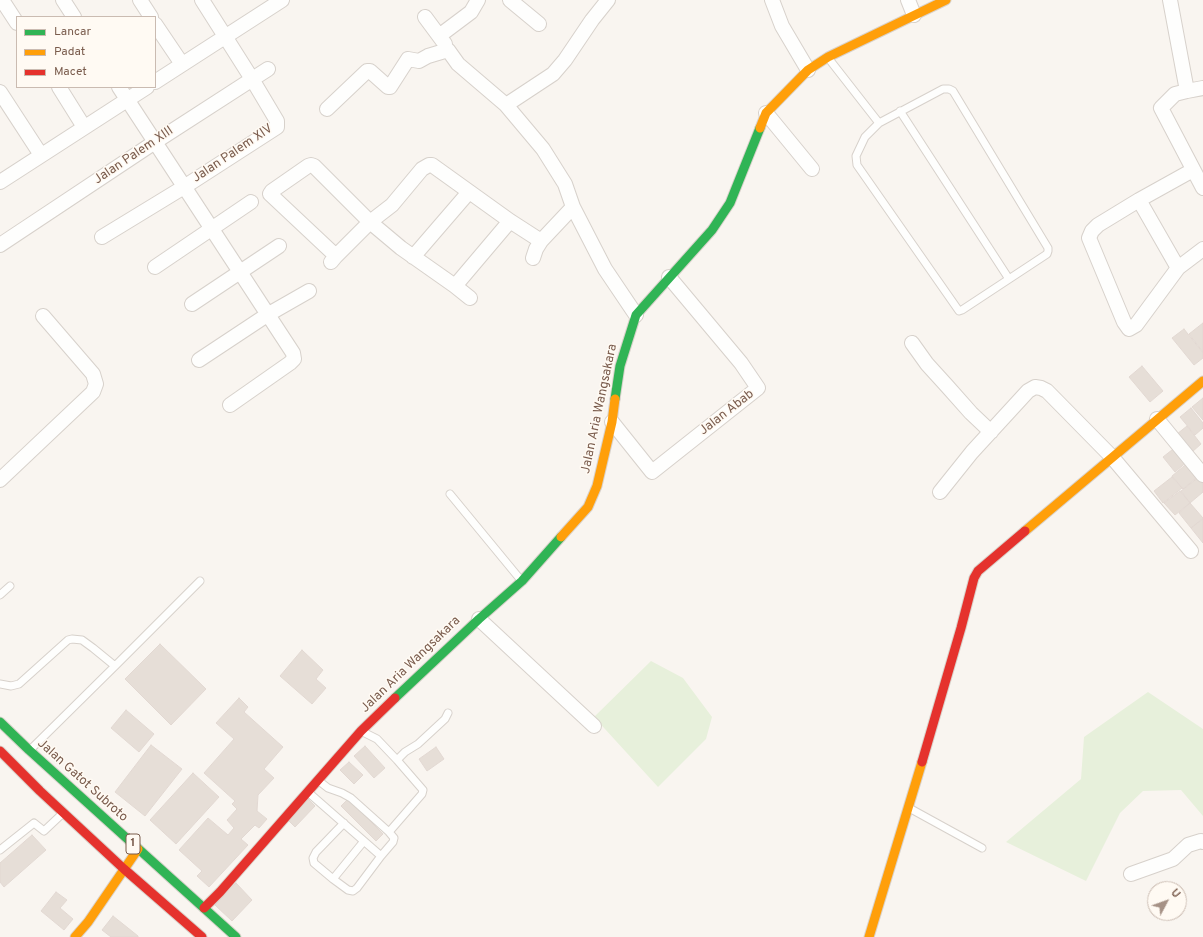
<!DOCTYPE html>
<style>
body{margin:0}
#map{position:relative;width:1203px;height:937px;overflow:hidden;background:#f9f5f0;font-family:Overpass,sans-serif}
canvas{display:block}
.legend{position:absolute;left:16px;top:16px;width:140px;height:72px;box-sizing:border-box;background:#fffaf3;border:1px solid #cabbb1;margin:0;padding:5px 7px;list-style:none;font-size:12px;color:#7a5c4d}
.legend li{display:flex;align-items:center;gap:8px;height:20px}
.legend b{width:20px;border:1px solid #cabbb1}
.north{position:absolute;left:1147px;top:881px;width:40px;height:40px;box-sizing:border-box;background:#fffaf3;border:1px solid #cabbb1;border-radius:50%;rotate:49deg;font-size:11px;font-weight:700;line-height:16px;text-align:center;color:#7a5c4d}
.north::after{content:'';display:block;margin:auto;width:14px;height:18px;background:#a69286;clip-path:polygon(50% 0,100% 100%,50% 72%,0 100%)}
</style>
<div id="map">
<canvas width="1203" height="937"></canvas>
<ul class="legend">
<li><b style="height:5px;background:#30b455"></b>Lancar</li>
<li><b style="height:5px;background:#ff9f0a"></b>Padat</li>
<li><b style="height:5px;background:#e5322d"></b>Macet</li>
</ul>
<div class="north">U</div>
</div>
<script>
const ctx = document.querySelector('canvas').getContext('2d');
ctx.lineJoin = 'round';
function fill(path, color) { ctx.fillStyle = color; ctx.fill(path, 'evenodd'); }
const shape = rows => new Path2D(rows.map(r => 'M' + r).join(''));
function trace(path, color, width, dash) { ctx.strokeStyle = color; ctx.lineWidth = width; ctx.lineCap = dash ? 'butt' : 'round'; ctx.setLineDash(dash || []); ctx.stroke(path); }
function drawText(font, color, halo, rows, align = 'center') {
  ctx.font = font + ' Overpass,sans-serif'; ctx.lineWidth = 3; ctx.setLineDash([]); ctx.textBaseline = 'middle'; ctx.strokeStyle = halo; ctx.fillStyle = color; for (const [text, x, y, turn = 0] of rows) {
    ctx.save(); ctx.translate(x, y); ctx.rotate((+turn || 0) * Math.PI / 180); ctx.textAlign = isNaN(turn) ? turn : align; if (halo) ctx.strokeText(text, 0, 0); ctx.fillText(text, 0, 0); ctx.restore();
  }
}
const green = shape([
 [651,661,683,678,712,717,706,739,658,787,594,717],
 [1148,692,1203,729,1203,816,1181,790,1143,791,1120,813,1086,881,1006,842,1081,779,1084,737]
]);
const building = shape([
 [1203,323,1203,352,1189,334,1203,323],
 [1184,329,1203,353,1203,358,1194,365,1172,338,1184,329],
 [1142,366,1163,391,1150,402,1129,377,1142,366],
 [1203,398,1203,420,1192,407,1203,398],
 [1191,408,1203,423,1203,428,1195,435,1180,417,1191,408],
 [1187,426,1201,444,1192,452,1177,434,1187,426],
 [1177,446,1189,460,1175,472,1163,457,1177,446],
 [1190,461,1201,474,1183,489,1172,476,1190,461],
 [1172,477,1182,488,1163,503,1154,491,1172,477],
 [1199,477,1203,482,1203,492,1190,503,1181,491,1199,477],
 [1180,491,1190,503,1175,515,1164,503,1180,491],
 [1190,503,1203,518,1191,528,1179,513,1190,503],
 [1203,519,1203,543,1191,528,1203,519],
 [160,644,206,689,171,725,125,679,160,644],
 [302,650,323,670,316,679,326,688,312,704,280,676,302,650],
 [239,698,248,707,244,712,283,747,264,769,274,778,258,795,257,811,267,819,259,828,255,825,241,839,248,845,209,887,197,876,202,871,179,850,208,818,228,835,234,828,227,820,237,809,232,804,235,801,204,773,234,739,216,723,239,698],
 [126,710,154,734,139,752,111,728,126,710],
 [151,745,182,769,145,816,115,792,151,745],
 [365,746,385,768,374,778,354,756,365,746],
 [436,747,444,759,427,771,419,759,436,747],
 [349,762,363,775,354,784,340,770,349,762],
 [193,773,219,797,176,844,150,820,193,773],
 [308,799,315,806,295,827,288,820,308,799],
 [348,799,383,834,376,841,341,806,348,799],
 [32,835,46,850,4,887,0,882,0,863,32,835],
 [236,883,252,900,232,921,215,905,236,883],
 [56,892,67,900,60,908,73,919,64,930,41,911,56,892],
 [113,916,138,936,138,937,111,937,102,930,113,916]
]);
const lane = shape([
 [829,59,879,123,943,89,949,89,953,91,1048,248,1048,251,1047,254,962,310,959,311,857,165,856,156,865,137,879,123],
 [900,111,1009,279],
 [450,494,520,579],
 [0,595,10,586],
 [115,666,200,581],
 [0,684,11,686,19,684,68,640,72,639,82,640,93,648,115,666,31,749],
 [363,732,377,739,397,760,405,752,418,744,445,719,448,713],
 [319,781,328,788,342,793,351,798,389,832,394,838,393,842,381,856,357,888,353,891,348,890,333,879,314,863,313,858,316,852,344,823],
 [309,793,381,856],
 [911,809,982,848],
 [389,832,422,794,423,790,397,760],
 [0,850,34,823,44,831,62,814],
 [333,879,364,841]
]);
const street = shape([
 [2,0,17,23],
 [63,0,74,17],
 [140,0,151,17],
 [510,0,539,24],
 [772,0,782,26,808,70],
 [908,0,914,15],
 [1170,0,1187,91,1175,94,1161,108,1203,188],
 [425,17,445,44],
 [155,24,182,64],
 [439,36,471,12,478,0],
 [155,82,282,0],
 [59,87,84,127],
 [119,87,293,353,294,359,290,363,230,405],
 [1187,91,1203,88],
 [0,92,41,155],
 [506,105,553,74,565,60,592,20,608,0],
 [327,109,367,71,370,71,388,87,390,87,408,59,419,61,428,56,448,50,458,64,506,105,543,149,565,184,573,207,605,269,636,315],
 [766,113,812,169],
 [1193,170,1139,200,1098,225,1092,231,1089,238,1124,322,1129,329,1136,325,1178,268,1203,249],
 [0,182,147,87],
 [1139,200,1178,268],
 [102,237,184,187,277,127,277,121,252,79,202,0],
 [0,245,155,142,268,69],
 [336,256,270,194,272,191,308,166,311,165,314,166,370,222,401,248,455,286,470,298],
 [413,257,469,192],
 [533,258,536,249,541,241,573,207],
 [331,262,336,256,370,222,392,205,422,169,429,165,432,165,510,221,541,241],
 [155,267,251,202],
 [455,286,510,221],
 [192,304,279,246],
 [912,343,927,364,947,386,971,413,991,432],
 [199,360,267,315,309,291],
 [1157,419,1203,475],
 [612,422,652,472,758,388,741,363,669,277],
 [0,480,93,392,96,384,93,374,43,316],
 [940,492,972,452,1028,391,1035,387,1041,388,1047,391,1112,457,1191,551],
 [479,619,594,726],
 [1131,874,1173,859,1188,845,1201,841,1203,842]
]);
const fast = shape([
 [615,399,620,366,636,315,712,230,730,203,760,128],
 [395,698,479,619,522,581,561,537],
 [0,722,29,750,236,937]
]);
const slow = shape([
 [760,128,766,113,808,70,828,57,946,0],
 [1025,531,1203,381],
 [561,537,588,507,597,486,612,422,615,399],
 [75,937,88,922,138,849],
 [869,937,922,762]
]);
const jam = shape([
 [0,751,40,791,124,869,202,937],
 [922,762,961,628,974,578,978,571,1025,531],
 [204,908,220,892,361,731,395,698]
]);
const shields = [
 [133,844,14]
];
const shieldNames = [
 ["1",133,844]
];
const streetNames = [
 ["Jalan Palem XIV",233,154,-34],
 ["Jalan Palem XIII",134,156,-34],
 ["Jalan Aria Wangsakara",600,409,-78],
 ["Jalan Abab",727,413,-38],
 ["Jalan Aria Wangsakara",411,665,-44],
 ["Jalan Gatot Subroto",82,781,42]
];
fill(green, '#e7f0db');
fill(building, '#e6ded7');
trace(building, '#e2d8d2', 1);
trace(lane, '#d7d1cb', 9);
trace(street, '#d7d1cb', 16);
trace(fast, '#d9d2cb', 11);
trace(slow, '#d9d2cb', 11);
trace(jam, '#d9d2cb', 11);
trace(lane, '#fefefd', 7);
trace(street, '#fefefd', 14);
trace(fast, '#30b455', 9);
trace(slow, '#ff9f0a', 9);
trace(jam, '#e5322d', 9);
for (const [x, y, w] of shields) { const box = new Path2D(); box.roundRect(x - w / 2, y - 10, w, 20, 3); ctx.fillStyle = '#fffaf3'; ctx.fill(box); trace(box, '#7a5c4d', 1); }
drawText('bold 12px', '#7a5c4d', null, shieldNames);
drawText('13px', '#7a5c4d', '#fffaf3', streetNames);
</script>
